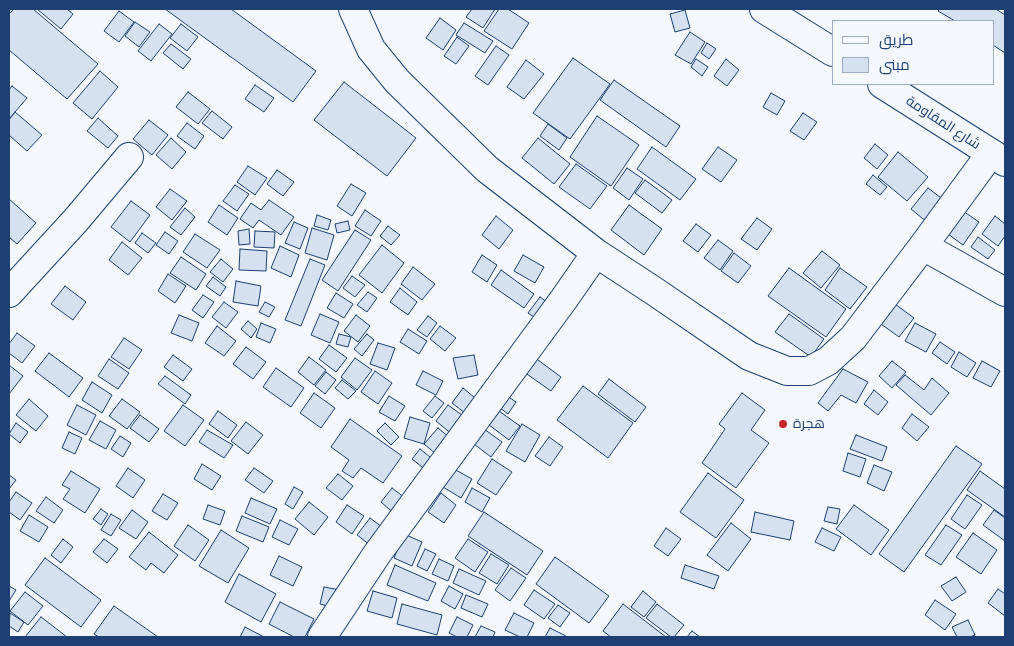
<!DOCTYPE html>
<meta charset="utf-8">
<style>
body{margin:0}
#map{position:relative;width:1014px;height:646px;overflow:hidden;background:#f4f7fb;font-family:Karla,Cairo,sans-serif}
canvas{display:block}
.frame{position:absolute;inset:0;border:10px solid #1d3f73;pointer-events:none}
.legend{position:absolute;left:832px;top:20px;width:162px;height:65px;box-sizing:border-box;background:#f4f7fb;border:1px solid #9eadc5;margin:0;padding:6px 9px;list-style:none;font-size:15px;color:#1d3f73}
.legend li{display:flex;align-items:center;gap:10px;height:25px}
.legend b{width:25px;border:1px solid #9eadc5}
</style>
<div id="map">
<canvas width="1014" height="646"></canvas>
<div class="frame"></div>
<ul class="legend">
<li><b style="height:6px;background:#f4f7fb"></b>طريق</li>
<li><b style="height:14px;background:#d5e0f0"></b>مبنى</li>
</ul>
</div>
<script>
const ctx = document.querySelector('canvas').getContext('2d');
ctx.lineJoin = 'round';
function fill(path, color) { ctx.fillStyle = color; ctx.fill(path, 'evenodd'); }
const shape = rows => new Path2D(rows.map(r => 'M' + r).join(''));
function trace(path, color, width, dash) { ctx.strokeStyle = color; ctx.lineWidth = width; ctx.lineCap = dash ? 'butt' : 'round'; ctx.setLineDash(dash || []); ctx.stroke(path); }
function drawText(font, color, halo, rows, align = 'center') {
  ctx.font = font + ' Karla,Cairo,sans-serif'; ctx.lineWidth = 4; ctx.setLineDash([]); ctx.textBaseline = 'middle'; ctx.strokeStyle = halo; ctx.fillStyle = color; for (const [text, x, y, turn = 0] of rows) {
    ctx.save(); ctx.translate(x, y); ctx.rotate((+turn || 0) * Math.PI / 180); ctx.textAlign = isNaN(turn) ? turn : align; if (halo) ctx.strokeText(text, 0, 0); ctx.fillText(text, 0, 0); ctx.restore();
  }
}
const building = shape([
 [14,9,33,9,98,64,67,99,9,50,9,14,14,9],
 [37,9,67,9,73,14,61,29,37,9],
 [165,9,231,9,316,71,293,102,165,9],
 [472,9,495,9,483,28,466,17,472,9],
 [499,9,508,9,529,23,512,49,484,31,499,9],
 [940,9,996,9,1005,15,1005,53,993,45,993,21,955,21,938,11,940,9],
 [685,10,690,28,675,32,670,14,685,10],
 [119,11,134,22,119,42,104,31,119,11],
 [440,18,456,30,443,50,426,38,440,18],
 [135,22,150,32,139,47,125,36,135,22],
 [464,23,493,41,485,53,456,35,464,23],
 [159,24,172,34,151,61,138,51,159,24],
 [181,24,198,37,187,51,170,38,181,24],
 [690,32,705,42,691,64,675,55,690,32],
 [457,37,469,46,456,64,444,56,457,37],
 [707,43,716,49,709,59,701,53,707,43],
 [171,44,191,59,183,69,163,53,171,44],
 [496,46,509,55,488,85,475,76,496,46],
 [573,58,610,84,570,139,533,113,573,58],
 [696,59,708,67,702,76,691,67,696,59],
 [726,59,739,70,727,86,714,76,726,59],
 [526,60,544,74,524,99,507,87,526,60],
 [100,71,118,87,92,119,73,103,100,71],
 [614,80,680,126,666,147,600,100,614,80],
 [344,82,416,138,387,176,314,120,344,82],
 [255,85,274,98,264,112,245,99,255,85],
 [12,86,27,98,9,119,9,90,12,86],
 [188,92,210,109,198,124,176,107,188,92],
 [771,93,785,101,777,115,763,107,771,93],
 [212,111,232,127,223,139,202,123,212,111],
 [15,112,42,135,27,151,9,135,9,120,15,112],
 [803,113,817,122,804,140,790,131,803,113],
 [597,116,639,145,611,186,570,157,597,116],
 [98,118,118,136,108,148,87,131,98,118],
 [149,120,168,135,152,155,133,139,149,120],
 [187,123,204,136,195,149,177,136,187,123],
 [548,124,567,138,559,150,540,136,548,124],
 [171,138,186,152,172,169,156,155,171,138],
 [538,138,570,164,554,184,522,158,538,138],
 [875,144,888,155,877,169,864,158,875,144],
 [652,147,696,179,680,200,637,169,652,147],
 [718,147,737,160,721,182,702,169,718,147],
 [898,152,928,177,907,201,878,177,898,152],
 [576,164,607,186,590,209,559,187,576,164],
 [248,166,267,178,255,195,237,182,248,166],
 [627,168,643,179,629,200,613,188,627,168],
 [277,170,294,182,283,196,267,184,277,170],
 [873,175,887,187,880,195,866,184,873,175],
 [645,180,672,200,662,213,635,193,645,180],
 [351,184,366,193,352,216,337,206,351,184],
 [235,185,249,194,237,211,223,201,235,185],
 [928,188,945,201,928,223,911,209,928,188],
 [170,189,187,201,172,220,156,207,170,189],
 [9,199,36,223,17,244,9,237,9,199],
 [269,200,294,217,281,235,259,220,253,228,240,219,251,203,261,210,269,200],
 [131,201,150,215,130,242,111,227,131,201],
 [219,205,238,218,227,235,208,222,219,205],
 [629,205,662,229,644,255,611,230,629,205],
 [185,208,195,217,181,235,170,227,185,208],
 [365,210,381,221,371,236,355,226,365,210],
 [963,211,979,222,963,245,948,234,963,211],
 [317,215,331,220,328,230,314,226,317,215],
 [496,216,513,230,499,249,482,235,496,216],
 [995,216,1005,224,1005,236,998,246,982,234,995,216],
 [757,218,772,229,757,250,741,239,757,218],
 [348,221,350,230,337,233,335,224,348,221],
 [294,222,308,228,300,249,285,243,294,222],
 [696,224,711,235,698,252,683,241,696,224],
 [388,226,400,235,391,245,380,236,388,226],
 [312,228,334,235,327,260,305,253,312,228],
 [249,229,250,244,239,245,238,231,249,229],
 [355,230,371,240,338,291,322,280,355,230],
 [255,231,275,232,274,248,254,247,255,231],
 [165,232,178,241,169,254,156,245,165,232],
 [142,233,156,243,148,253,135,243,142,233],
 [195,234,220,250,207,268,183,252,195,234],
 [978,237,995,250,988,259,971,247,978,237],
 [718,240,733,251,720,270,704,258,718,240],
 [122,242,142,258,128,275,109,260,122,242],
 [382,245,404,263,382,293,359,275,382,245],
 [280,246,299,255,291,277,271,268,280,246],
 [240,249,267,251,266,271,239,270,240,249],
 [822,251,840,265,821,288,803,273,822,251],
 [734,253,751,266,738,283,721,271,734,253],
 [482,255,497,265,487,282,472,272,482,255],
 [523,255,544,267,535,283,514,271,523,255],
 [181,257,206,274,196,290,170,273,181,257],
 [221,259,233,269,223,282,210,272,221,259],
 [310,259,325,265,301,326,285,320,310,259],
 [413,267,435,284,422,300,401,284,413,267],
 [789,268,846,309,826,337,768,296,789,268],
 [840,268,867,287,850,309,825,290,840,268],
 [501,270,534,294,524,308,491,285,501,270],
 [168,274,186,286,175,303,158,291,168,274],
 [352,276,365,285,355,297,343,288,352,276],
 [213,277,226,287,220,296,206,286,213,277],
 [236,281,261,286,258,306,233,302,236,281],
 [65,286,86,302,73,320,51,304,65,286],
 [400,288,417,302,408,315,390,302,400,288],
 [368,292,377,298,367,312,357,305,368,292],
 [336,293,353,304,344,318,327,308,336,293],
 [203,295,214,302,203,318,192,310,203,295],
 [540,297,551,305,540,321,528,313,540,297],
 [224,302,238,312,226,328,212,317,224,302],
 [265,302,275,307,269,317,259,312,265,302],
 [895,304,914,318,899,337,881,324,895,304],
 [320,314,339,322,330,343,311,335,320,314],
 [789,314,824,339,811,357,775,332,789,314],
 [179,315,199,323,192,341,171,333,179,315],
 [356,315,370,326,358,342,344,331,356,315],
 [428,316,437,323,427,337,417,330,428,316],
 [248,321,257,329,251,338,241,329,248,321],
 [261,323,276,329,270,343,256,337,261,323],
 [915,323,936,334,926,352,905,341,915,323],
 [217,326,236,341,224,356,205,343,217,326],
 [440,326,456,338,445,351,430,339,440,326],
 [408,329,427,341,419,354,400,342,408,329],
 [17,333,35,346,22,363,9,353,9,344,17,333],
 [339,334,351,337,348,347,336,344,339,334],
 [367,334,374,340,362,356,354,349,367,334],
 [124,338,142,350,129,369,111,357,124,338],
 [940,342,955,352,947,364,932,353,940,342],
 [378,343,395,348,387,370,370,364,378,343],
 [329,345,347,358,336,372,319,359,329,345],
 [246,347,266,362,253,379,233,364,246,347],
 [959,352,976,363,967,377,951,367,959,352],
 [49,353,83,378,69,397,35,371,49,353],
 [173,355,192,369,183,381,164,367,173,355],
 [474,355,478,375,458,379,453,358,474,355],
 [309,357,326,370,314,385,298,372,309,357],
 [534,357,561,377,551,391,524,372,534,357],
 [355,358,372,370,357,390,341,377,355,358],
 [109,359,129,373,118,389,98,376,109,359],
 [892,361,906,372,892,388,879,376,892,361],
 [982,361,1000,371,991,387,973,378,982,361],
 [9,365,23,376,9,394,9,365],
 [276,368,304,388,291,407,263,387,276,368],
 [843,369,868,382,856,403,841,395,828,411,818,403,843,369],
 [375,371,392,383,378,404,361,392,375,371],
 [423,371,443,381,436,395,416,385,423,371],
 [326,372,336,380,325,394,315,386,326,372],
 [905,375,924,390,932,378,949,393,931,415,896,385,905,375],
 [165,376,191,395,185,404,158,384,165,376],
 [609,379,646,407,635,422,598,394,609,379],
 [342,380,356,391,348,399,335,388,342,380],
 [92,382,112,395,102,413,82,400,92,382],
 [583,386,633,423,608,458,557,420,583,386],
 [463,388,480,402,469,416,452,403,463,388],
 [874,390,888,402,878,415,864,404,874,390],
 [314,393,335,408,321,428,300,413,314,393],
 [503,393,516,402,508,414,495,404,503,393],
 [742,393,765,410,751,430,769,443,736,488,702,463,725,429,719,424,742,393],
 [389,396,405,406,395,421,379,412,389,396],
 [435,396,444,403,432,418,423,411,435,396],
 [29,399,48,416,36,431,16,415,29,399],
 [122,399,140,412,127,429,109,416,122,399],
 [77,405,96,415,86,435,67,425,77,405],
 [183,405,204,420,185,446,164,431,183,405],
 [448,405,466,418,453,435,436,421,448,405],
 [218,411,237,425,228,438,209,424,218,411],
 [499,411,520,426,509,440,489,425,499,411],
 [912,414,929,427,917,441,902,428,912,414],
 [140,415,159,429,149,442,130,428,140,415],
 [410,417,430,423,424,444,404,438,410,417],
 [350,419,402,456,383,483,361,468,353,478,342,471,349,460,331,447,350,419],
 [100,421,116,430,106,449,89,440,100,421],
 [246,422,263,435,248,454,231,441,246,422],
 [16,423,28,432,20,443,9,434,16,423],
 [385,423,399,437,391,445,377,431,385,423],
 [522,424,540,435,525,462,506,451,522,424],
 [438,428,449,437,436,454,424,444,438,428],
 [484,429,502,442,491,457,474,444,484,429],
 [207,430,233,445,224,458,199,442,207,430],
 [69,432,82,438,75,454,62,448,69,432],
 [856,435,887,447,882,461,850,449,856,435],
 [120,436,131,443,123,457,111,449,120,436],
 [549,437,563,447,550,466,535,456,549,437],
 [956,446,982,464,904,572,879,554,956,446],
 [420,449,435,461,427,471,412,459,420,449],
 [848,453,866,459,860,477,843,471,848,453],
 [492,459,512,472,496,495,477,483,492,459],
 [202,464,221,476,212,490,194,479,202,464],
 [874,465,892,472,884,491,867,483,874,465],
 [128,468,145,480,133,498,116,486,128,468],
 [254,468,273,481,264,493,245,480,254,468],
 [454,469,472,479,461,498,443,487,454,469],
 [71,471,100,489,85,513,63,499,70,489,62,485,71,471],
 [980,471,1005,489,1005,517,967,490,980,471],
 [708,473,744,500,716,538,680,512,708,473],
 [338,474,353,486,342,500,326,488,338,474],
 [9,475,16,480,9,489,9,475],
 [294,487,303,492,293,509,285,504,294,487],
 [392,488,409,501,397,516,381,502,392,488],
 [472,488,490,498,482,512,465,502,472,488],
 [16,492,32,503,20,520,9,512,9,502,16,492],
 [441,493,456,505,444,523,428,512,441,493],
 [163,494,178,503,167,520,152,511,163,494],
 [967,495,982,505,965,529,951,519,967,495],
 [46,497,63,510,54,523,36,511,46,497],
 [251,498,277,509,270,524,245,513,251,498],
 [309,502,328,517,314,535,295,519,309,502],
 [208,505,225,511,220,525,203,519,208,505],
 [347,505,364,516,352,534,336,522,347,505],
 [854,505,889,530,871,555,836,529,854,505],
 [828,507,840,509,837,524,824,521,828,507],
 [101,509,108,514,101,525,93,519,101,509],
 [132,510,148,522,136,539,119,528,132,510],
 [994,510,1005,518,1005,541,983,525,994,510],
 [484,512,543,551,527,575,468,536,484,512],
 [755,512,794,521,790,540,751,532,755,512],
 [111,514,121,520,111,536,101,530,111,514],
 [29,515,48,527,39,542,20,531,29,515],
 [242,516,269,527,263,542,236,531,242,516],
 [370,518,386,530,374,548,357,535,370,518],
 [280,520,298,529,289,545,272,537,280,520],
 [731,523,751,539,728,571,707,555,731,523],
 [188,525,209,540,195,561,174,546,188,525],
 [946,525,962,535,941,565,925,555,946,525],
 [666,528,681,539,668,556,654,546,666,528],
 [822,528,841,537,834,551,815,542,822,528],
 [221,530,249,548,228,583,199,566,221,530],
 [149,532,178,555,164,573,151,563,146,570,129,557,149,532],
 [973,533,997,550,981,574,956,557,973,533],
 [404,534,422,542,412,566,394,558,404,534],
 [63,539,73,547,61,563,51,555,63,539],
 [104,539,118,549,107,563,93,552,104,539],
 [468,539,488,552,475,572,455,558,468,539],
 [425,549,436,554,427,571,417,566,425,549],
 [491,554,509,565,497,584,479,573,491,554],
 [279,556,302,567,293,586,270,575,279,556],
 [555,557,609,596,589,623,536,584,555,557],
 [45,558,101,600,81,627,25,585,45,558],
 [439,559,454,566,448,581,432,574,439,559],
 [395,565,436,583,428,601,387,585,395,565],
 [685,565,719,576,714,589,681,578,685,565],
 [511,568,526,578,510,601,495,590,511,568],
 [459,569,486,581,479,595,453,583,459,569],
 [239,574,276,594,261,622,225,602,239,574],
 [956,577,966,592,952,601,941,586,956,577],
 [9,586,16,590,9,601,9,586],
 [449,586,463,594,455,609,441,601,449,586],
 [324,587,340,590,336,608,320,604,324,587],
 [998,589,1005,594,1005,616,988,603,998,589],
 [534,590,555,604,544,619,524,605,534,590],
 [373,591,397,598,392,618,367,611,373,591],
 [643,591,656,602,644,617,631,607,643,591],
 [25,592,43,606,28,625,10,611,25,592],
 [466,595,488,604,482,617,461,608,466,595],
 [935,600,956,614,945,630,925,615,935,600],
 [280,602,314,619,305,637,294,637,269,624,280,602],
 [402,604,442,615,437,635,397,624,402,604],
 [623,604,666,637,611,637,603,631,623,604],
 [657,604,684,625,674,637,671,637,646,618,657,604],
 [558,605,570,613,560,627,548,618,558,605],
 [114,606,158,637,99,637,94,634,114,606],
 [10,613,24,622,18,632,9,626,10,613],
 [514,613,534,623,527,637,520,637,505,630,514,613],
 [41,617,67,637,25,637,41,617],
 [457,617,473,625,467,637,457,637,449,633,457,617],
 [968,620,975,635,970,637,957,637,952,627,968,620],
 [481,626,495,632,493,637,475,637,481,626],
 [245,627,264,637,240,637,245,627],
 [550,628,566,636,566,637,545,637,550,628],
 [692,631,700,637,687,637,692,631]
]);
const minor = shape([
 [353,9,371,49,397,81,487,169,596,253,654,291,749,356,787,371,809,371,828,361,853,338,923,246,991,153],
 [923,246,1005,292],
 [9,293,76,220,129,157],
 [322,637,377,554,564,299,596,253]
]);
const highway = shape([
 [764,9,833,52],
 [882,84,1005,162]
]);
const markers = [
 [783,424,5,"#c62828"]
];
const streetNames = [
 ["شارع المقاومة",943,123,33]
];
const poiNames = [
 ["هجرة",793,424]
];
fill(building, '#d5e0f0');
trace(building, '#1d3f73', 1);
trace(minor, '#1d3f73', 30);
trace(highway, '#1d3f73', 30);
trace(minor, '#f4f7fb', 28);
trace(highway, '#f4f7fb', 28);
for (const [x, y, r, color] of markers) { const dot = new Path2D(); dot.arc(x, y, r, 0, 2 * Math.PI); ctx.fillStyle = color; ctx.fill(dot); trace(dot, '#f4f7fb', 2); }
drawText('14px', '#1d3f73', '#f4f7fb', streetNames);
drawText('14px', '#1d3f73', '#f4f7fb', poiNames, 'left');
</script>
